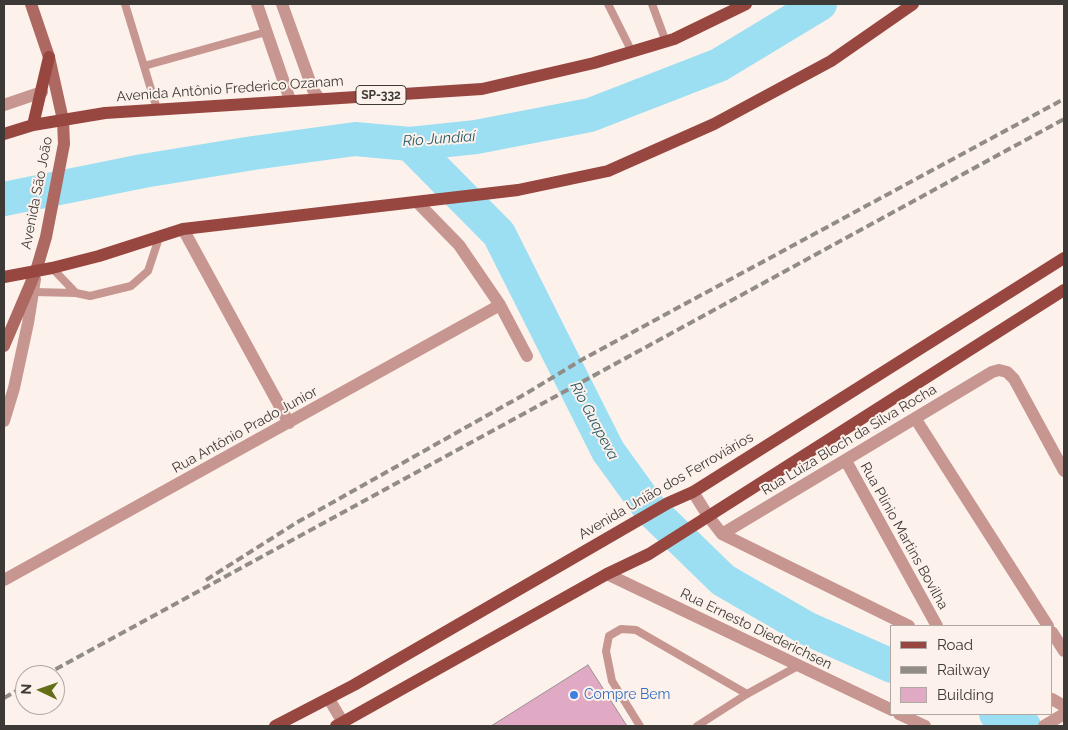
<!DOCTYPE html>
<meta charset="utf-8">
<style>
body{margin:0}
#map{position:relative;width:1068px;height:730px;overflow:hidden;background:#fcf2eb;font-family:Raleway,sans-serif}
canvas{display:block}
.frame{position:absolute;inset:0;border:5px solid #3d3936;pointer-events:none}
.legend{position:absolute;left:890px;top:625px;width:162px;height:90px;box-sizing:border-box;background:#fcf2eb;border:1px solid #b0a8a3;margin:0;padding:6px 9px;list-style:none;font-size:15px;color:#3d3936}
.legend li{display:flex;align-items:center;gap:10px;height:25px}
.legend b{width:25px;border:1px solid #b0a8a3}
.north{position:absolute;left:15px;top:665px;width:50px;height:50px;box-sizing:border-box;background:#fcf2eb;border:1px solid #b0a8a3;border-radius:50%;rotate:273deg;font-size:14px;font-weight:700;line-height:20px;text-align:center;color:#3d3936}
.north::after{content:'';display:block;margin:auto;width:18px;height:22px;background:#636e17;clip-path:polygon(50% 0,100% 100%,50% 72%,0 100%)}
</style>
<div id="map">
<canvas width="1068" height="730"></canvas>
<div class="frame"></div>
<ul class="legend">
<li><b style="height:6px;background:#984640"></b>Road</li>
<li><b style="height:6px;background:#928c87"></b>Railway</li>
<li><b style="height:14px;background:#e0aac4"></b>Building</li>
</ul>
<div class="north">N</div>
</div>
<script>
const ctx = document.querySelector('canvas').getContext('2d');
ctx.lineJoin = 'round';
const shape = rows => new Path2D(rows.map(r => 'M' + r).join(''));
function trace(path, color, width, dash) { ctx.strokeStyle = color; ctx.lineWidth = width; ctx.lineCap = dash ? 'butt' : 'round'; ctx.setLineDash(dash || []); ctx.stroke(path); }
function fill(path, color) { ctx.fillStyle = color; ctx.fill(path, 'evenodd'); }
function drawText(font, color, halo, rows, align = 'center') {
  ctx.font = font + ' Raleway,sans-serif'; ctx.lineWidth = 4; ctx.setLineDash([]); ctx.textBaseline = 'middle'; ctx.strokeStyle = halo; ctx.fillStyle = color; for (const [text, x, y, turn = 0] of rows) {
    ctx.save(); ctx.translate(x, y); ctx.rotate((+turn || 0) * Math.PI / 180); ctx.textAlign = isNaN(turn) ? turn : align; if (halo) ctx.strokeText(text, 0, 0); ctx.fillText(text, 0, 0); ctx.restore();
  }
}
const river = shape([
 [410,144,499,234,608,451,650,509,723,580,806,628,892,666],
 [4,199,143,171,253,153,355,139,410,144,476,137,590,115,719,65,820,4],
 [996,714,1024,726]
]);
const building = shape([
 [588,665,627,726,491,726,588,665]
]);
const service = shape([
 [125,4,157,109],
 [608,4,632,52],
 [652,4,666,42],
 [144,66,266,32],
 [52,268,76,293,90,296,131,286,148,271,159,238],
 [33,292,76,293],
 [640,726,612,681,606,651,609,636,621,629,636,630,747,694],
 [697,726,747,694,798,666]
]);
const minor = shape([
 [4,105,42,92],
 [417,202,459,245,500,305,527,356],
 [183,229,289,423],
 [915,418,1048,626],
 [4,421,14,388,28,323,35,279],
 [846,461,937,626],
 [693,492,708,516,722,534,909,626],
 [722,534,992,372,999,370,1007,372,1014,379,1064,471],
 [607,574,892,710],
 [4,580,500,305],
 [1052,632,1064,651],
 [1052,699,1064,706],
 [899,714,925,726],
 [1044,726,1064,714]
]);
const tertiary = shape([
 [257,4,290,100],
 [282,4,313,90,319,98],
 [329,699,345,726]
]);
const secondary = shape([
 [4,346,36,271,46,237,64,144,63,120,49,57,31,4]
]);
const primary = shape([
 [33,125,49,57],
 [4,134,33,125,105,113,482,89,594,63,674,39,746,4],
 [4,277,52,268,99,256,183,229,518,190,608,171,714,124,831,61,913,4],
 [275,726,354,685,668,503,693,492,1064,258],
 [336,726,607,574,649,554,1064,290]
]);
const rail = shape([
 [206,580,296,523,527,393,583,359,1064,99],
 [45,675,1064,119],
 [4,698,25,686]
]);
const markers = [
 [574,695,5,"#3f7fe0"]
];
const shields = [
 [381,95,50]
];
const shieldNames = [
 ["SP-332",381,95]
];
const streetNames = [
 ["Avenida Antônio Frederico Ozanam",230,89,-4],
 ["Avenida São João",37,193,-79],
 ["Rua Antônio Prado Junior",245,430,-29],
 ["Rua Luiza Bloch da Silva Rocha",849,440,-31],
 ["Avenida União dos Ferroviários",666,486,-30],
 ["Rua Plínio Martins Bovilha",904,536,61],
 ["Rua Ernesto Diederichsen",756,629,26]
];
const shopNames = [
 ["Compre Bem",584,695]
];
const waterNames = [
 ["Rio Jundiaí",439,139,-4],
 ["Rio Guapeva",594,421,62]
];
trace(river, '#9cdef2', 34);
fill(building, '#e0aac4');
trace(building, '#9b9095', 1);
trace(service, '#c79691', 8);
trace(minor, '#c79691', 12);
trace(tertiary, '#c79691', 12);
trace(secondary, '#ad6862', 12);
trace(primary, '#984640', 12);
trace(rail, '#928c87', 4, [8, 4]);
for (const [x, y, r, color] of markers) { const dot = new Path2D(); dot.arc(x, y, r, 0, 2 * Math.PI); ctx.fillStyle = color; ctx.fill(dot); trace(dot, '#fcf2eb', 2); }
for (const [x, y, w] of shields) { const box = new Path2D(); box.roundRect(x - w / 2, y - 9.5, w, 19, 4); ctx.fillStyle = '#fcf2eb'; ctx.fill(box); trace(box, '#3d3936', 1); }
drawText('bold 12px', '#3d3936', null, shieldNames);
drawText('14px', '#3d3936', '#fcf2eb', streetNames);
drawText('14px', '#366cbe', '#fcf2eb', shopNames, 'left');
drawText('italic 15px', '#245a69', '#fcf2eb', waterNames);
</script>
